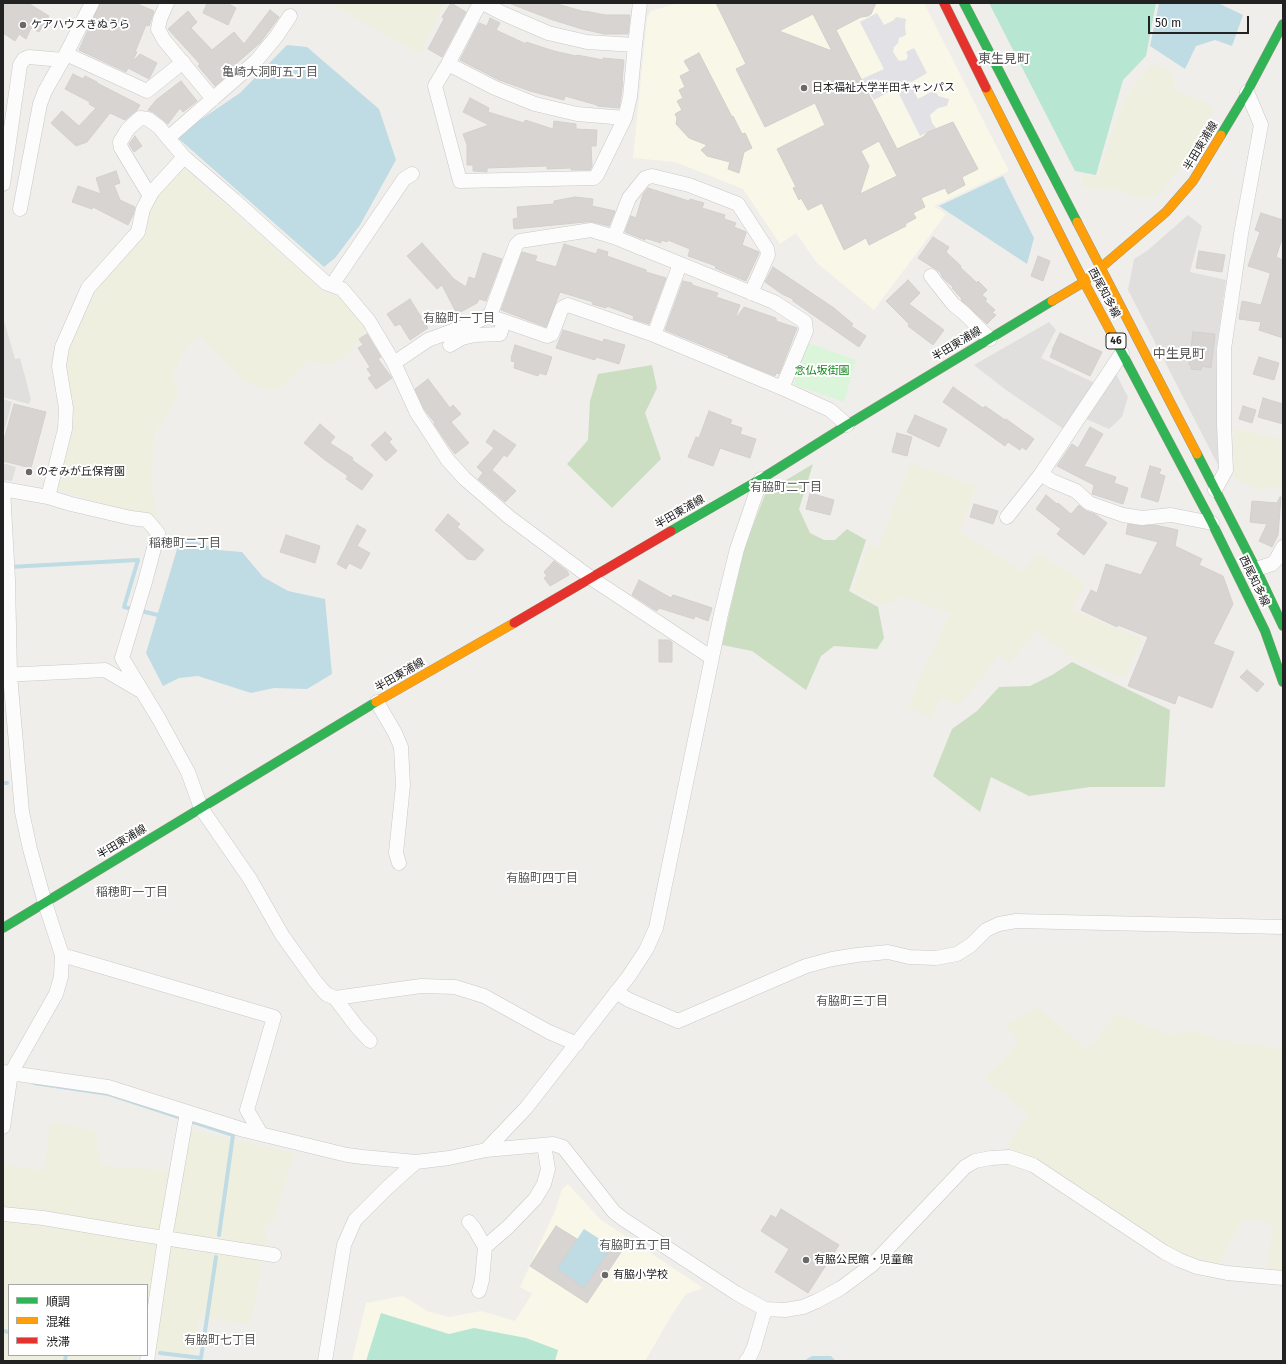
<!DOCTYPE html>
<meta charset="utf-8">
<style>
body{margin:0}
#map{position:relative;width:1286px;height:1364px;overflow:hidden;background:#f0eeeb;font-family:"Fira Sans","Noto Sans JP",sans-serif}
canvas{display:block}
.frame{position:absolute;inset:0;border:4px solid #222;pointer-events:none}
.legend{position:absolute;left:8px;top:1284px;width:140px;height:72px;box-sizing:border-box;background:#fff;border:1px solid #a7a7a7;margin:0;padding:5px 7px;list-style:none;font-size:12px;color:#222}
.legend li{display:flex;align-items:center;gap:8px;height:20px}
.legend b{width:20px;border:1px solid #a7a7a7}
.scale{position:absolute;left:1148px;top:16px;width:101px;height:18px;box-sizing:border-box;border:2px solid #222;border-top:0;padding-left:5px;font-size:12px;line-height:14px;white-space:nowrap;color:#222;-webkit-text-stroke:3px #fff;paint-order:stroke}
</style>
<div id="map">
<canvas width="1286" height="1364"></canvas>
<div class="frame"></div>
<ul class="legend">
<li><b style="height:5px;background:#30b455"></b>順調</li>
<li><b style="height:5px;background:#ff9f0a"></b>混雑</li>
<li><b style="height:5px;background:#e5322d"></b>渋滞</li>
</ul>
<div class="scale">50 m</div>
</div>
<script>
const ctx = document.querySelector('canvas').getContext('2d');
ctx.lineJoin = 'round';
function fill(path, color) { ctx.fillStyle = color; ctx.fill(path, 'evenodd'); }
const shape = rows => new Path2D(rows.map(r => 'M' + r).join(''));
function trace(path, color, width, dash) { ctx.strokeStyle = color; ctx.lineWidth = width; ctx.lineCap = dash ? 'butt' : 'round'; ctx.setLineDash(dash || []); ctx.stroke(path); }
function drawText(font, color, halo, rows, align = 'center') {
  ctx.font = font + ' "Fira Sans","Noto Sans JP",sans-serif'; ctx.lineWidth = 4; ctx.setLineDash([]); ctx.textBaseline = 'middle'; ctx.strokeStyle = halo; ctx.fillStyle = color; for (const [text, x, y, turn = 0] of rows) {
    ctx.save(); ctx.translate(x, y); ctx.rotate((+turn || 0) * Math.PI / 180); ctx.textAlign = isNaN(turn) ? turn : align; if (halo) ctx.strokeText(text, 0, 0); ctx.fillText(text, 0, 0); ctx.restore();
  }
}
const education = shape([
 [678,3,924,3,1009,171,934,206,946,214,874,310,817,263,796,233,780,244,743,189,675,162,633,158,647,18,651,11],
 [568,1184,601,1220,703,1288,686,1294,673,1313,645,1361,352,1361,366,1303,403,1296,427,1311,449,1317,481,1311,515,1321,532,1294,520,1287,555,1211,562,1189]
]);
const farmland = shape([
 [332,3,444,3,420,54,332,5],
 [1151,65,1162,65,1172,74,1175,82,1173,90,1202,100,1214,109,1203,132,1177,172,1159,194,1151,198,1140,198,1119,190,1100,190,1081,186,1082,175,1098,177,1118,116,1129,92],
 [185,169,324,292,340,298,367,329,347,355,328,366,308,360,282,388,266,390,244,381,200,336,186,347,172,377,179,394,154,435,151,478,157,516,128,513,56,489,73,426,64,359,97,289,146,233,148,216,155,198],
 [1233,428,1283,440,1283,487,1257,489,1234,478],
 [911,463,976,486,960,532,1022,571,1039,554,1086,584,1071,609,1142,639,1126,674,1122,677,1073,658,1035,630,1010,663,999,655,972,690,957,705,941,698,930,718,907,707,950,613,900,596,893,602,884,605,876,603,853,590,869,544,878,547],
 [1038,1007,1086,1049,1097,1040,1116,1013,1168,1034,1197,1031,1222,1040,1271,1047,1283,1050,1283,1273,1266,1272,1273,1224,1243,1219,1217,1267,1180,1256,1009,1153,1007,1145,1028,1114,985,1078,1019,1042,1005,1025],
 [50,1122,98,1131,97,1149,102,1165,108,1166,179,1171,188,1130,294,1153,274,1219,266,1225,265,1233,268,1244,262,1247,258,1287,250,1325,199,1316,193,1359,147,1352,147,1285,9,1285,9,1355,136,1355,136,1361,3,1361,3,1164,44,1171]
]);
const forest = shape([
 [652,365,657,388,645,413,661,459,612,508,567,464,588,440,590,401,598,374],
 [813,464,799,509,810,533,824,540,835,540,847,529,866,540,849,591,878,607,884,638,877,649,834,646,821,656,806,690,752,651,722,645,744,549,766,492],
 [1072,662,1170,710,1165,787,1090,787,1029,796,991,777,980,812,933,776,952,729,977,711,999,687,1030,686,1052,675]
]);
const park = shape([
 [808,343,856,360,844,402,795,385,794,382]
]);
const pitch = shape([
 [989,3,1156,3,1146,56,1123,80,1096,175,1075,171],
 [381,1313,449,1334,474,1328,526,1338,558,1350,555,1361,366,1361]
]);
const parking = shape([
 [1188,215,1202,226,1190,272,1226,280,1216,350,1218,465,1128,290,1134,259,1147,251],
 [3,317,15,359,20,358,31,399,29,404,3,397],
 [1049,322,1056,330,1041,358,1095,383,1065,430,1006,390,974,365],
 [1114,370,1128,397,1122,417,1109,429,1082,417],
 [3,399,12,402,3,436],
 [3,463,16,467,12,481,3,480]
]);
const plaza = shape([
 [877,13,884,25,894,20,896,17,906,19,905,27,906,35,899,38,898,43,894,47,893,52,899,61,906,60,908,56,906,52,914,48,927,73,910,83,918,99,935,90,938,96,949,99,947,106,938,108,930,115,932,123,936,128,920,136,896,88,874,100,862,79,884,69,860,22]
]);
const water = shape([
 [1159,3,1218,3,1243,15,1232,46,1215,40,1196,46,1185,69,1150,46],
 [287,45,307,47,379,109,396,160,360,225,335,258,324,267,178,138,197,122,240,93],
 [1003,176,1034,238,1027,264,939,206],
 [181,536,218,550,242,552,263,577,288,591,325,599,332,674,307,689,274,688,251,693,198,676,179,678,163,686,146,653],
 [584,1229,612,1247,584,1288,557,1269],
 [812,1356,831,1356,836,1361,804,1361]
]);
const stream = shape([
 [9,567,138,560,124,607,162,616],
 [3,783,7,783],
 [34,1083,109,1094,233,1135,219,1235],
 [3,1331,9,1332],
 [160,1353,201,1358,216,1257],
 [65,1361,66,1355]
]);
const building = shape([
 [3,3,28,3,49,16,39,32,31,28,26,39,19,34,15,41,3,33,3,3],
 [100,3,135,3,154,11,149,26,146,25,135,52,137,52,132,62,140,54,157,63,149,79,128,68,126,72,79,50,100,3],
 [207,3,227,3,236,8,228,25,203,13,207,3],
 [451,3,466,12,442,57,428,49,444,19,442,17,451,3],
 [511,3,554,3,585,12,585,11,605,15,630,15,628,34,604,34,582,29,553,20,511,4,511,3],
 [716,3,876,3,871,14,868,16,861,17,836,30,897,149,923,137,928,132,953,122,978,169,962,177,965,185,948,194,945,188,921,198,925,207,913,213,916,218,905,224,906,226,869,245,866,238,844,250,822,203,808,210,801,198,799,200,793,188,796,187,777,149,825,125,815,103,765,127,736,69,746,64,716,3],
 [813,14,832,51,779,31,813,14],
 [879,141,897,176,860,194,869,166,861,151,879,141],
 [270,10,279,17,274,24,260,43,231,68,233,70,215,86,198,66,200,64,168,29,188,11,197,22,191,28,212,50,234,32,244,44,270,10],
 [490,18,500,23,496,30,526,44,526,42,554,51,576,56,577,55,603,60,603,58,624,60,622,81,623,81,621,96,619,108,597,106,597,105,565,96,564,100,530,91,499,80,460,60,479,23,487,26,490,18],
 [699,53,732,117,733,116,742,134,745,133,752,148,744,152,739,173,728,169,730,162,707,156,701,150,707,145,689,138,676,124,677,118,675,114,682,110,677,101,683,98,679,90,685,87,680,76,690,71,684,61,699,53],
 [73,74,83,79,85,76,97,82,97,83,140,105,137,110,125,120,110,113,87,142,76,146,51,123,62,111,79,126,96,108,89,104,90,102,65,89,73,74],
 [181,81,197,101,183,112,180,108,168,124,153,112,148,110,156,100,181,81],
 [470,98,489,108,488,112,524,123,525,120,553,129,554,121,576,124,576,129,597,130,596,146,591,146,592,166,590,170,571,170,571,168,547,169,547,166,487,168,487,172,473,171,473,165,467,165,467,145,463,134,489,125,463,112,470,98],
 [135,136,142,146,134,152,129,144,135,136],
 [116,171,120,183,114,185,120,200,135,207,133,215,128,225,93,207,92,209,72,202,78,186,101,194,96,178,116,171],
 [648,188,689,201,690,199,704,203,702,208,725,215,724,219,736,223,734,227,746,232,746,233,742,245,759,252,759,253,746,281,715,268,716,266,688,256,690,249,668,240,667,242,661,240,661,243,645,238,645,240,625,232,631,216,636,218,643,194,648,188],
 [575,197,593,199,592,206,615,211,609,226,593,222,585,222,514,229,513,219,518,218,517,207,554,204,554,201,575,197],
 [1261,213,1283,220,1283,236,1276,257,1283,260,1283,338,1259,330,1261,322,1239,319,1242,301,1261,305,1270,275,1270,273,1248,266,1260,232,1255,230,1261,213],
 [933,237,949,247,946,252,961,266,960,267,977,283,978,281,987,290,982,295,987,299,985,301,995,310,992,313,996,315,987,324,961,300,962,299,952,288,953,287,943,278,940,272,918,258,933,237],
 [422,243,454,279,466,287,469,277,475,279,483,253,502,259,486,301,479,299,477,303,457,314,442,285,437,289,407,256,422,243],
 [564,244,596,254,598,249,608,252,607,256,646,270,646,272,666,278,649,324,633,319,634,316,607,306,606,308,592,304,593,302,560,292,546,327,501,310,522,252,537,256,535,261,556,267,564,244],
 [1199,251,1225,255,1222,272,1196,268,1199,251],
 [1038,256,1050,261,1043,281,1031,276,1038,256],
 [773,267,834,308,853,324,851,326,866,336,859,347,793,301,793,299,782,294,765,282,773,267],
 [908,280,920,293,909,304,944,330,933,345,908,326,909,324,886,301,908,280],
 [683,281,692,283,692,285,718,293,716,297,740,305,736,316,737,317,744,307,776,318,776,321,797,328,779,374,776,373,775,376,728,357,729,356,665,330,683,281],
 [410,299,428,328,410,340,400,324,395,326,387,314,410,299],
 [563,330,603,342,604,339,625,345,619,364,596,357,595,360,556,348,563,330],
 [1193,332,1215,334,1211,368,1202,366,1201,370,1191,369,1191,365,1189,365,1193,332],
 [1060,333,1102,352,1090,376,1050,357,1053,350,1052,350,1060,333],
 [367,334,381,357,378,359,392,378,376,389,368,378,372,376,367,369,370,367,358,348,363,345,359,339,367,334],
 [515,345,552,357,546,375,539,373,538,376,514,368,515,362,511,361,512,358,511,358,515,345],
 [1259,357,1279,363,1274,380,1253,374,1259,357],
 [428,379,450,408,453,405,461,414,451,422,469,443,455,454,449,446,434,424,435,423,424,409,415,389,428,379],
 [953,387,983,408,985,406,1005,420,1006,419,1034,439,1026,450,1022,447,1020,450,1008,442,1005,446,943,402,953,387],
 [1263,398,1283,404,1283,424,1258,417,1263,398],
 [14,404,46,412,31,468,3,461,3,443,14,404],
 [1243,406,1256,410,1252,423,1239,419,1243,406],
 [709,411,732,420,730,424,742,428,740,434,756,439,750,458,720,448,713,466,688,457,696,437,699,438,709,411],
 [915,415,947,429,939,447,907,432,915,415],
 [320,424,335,437,330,443,353,458,352,460,373,475,362,490,346,479,348,476,325,460,304,443,320,424],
 [1090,427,1103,434,1084,466,1116,477,1114,483,1128,488,1123,504,1092,494,1094,485,1057,466,1072,444,1078,448,1090,427],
 [494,430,516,445,507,457,504,455,492,470,516,491,505,502,478,479,483,473,477,467,494,448,486,442,494,430],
 [385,432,392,439,389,442,397,451,386,461,371,445,385,432],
 [897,433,912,437,907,456,892,452,897,433],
 [1150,466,1161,469,1159,474,1165,476,1158,502,1141,497,1150,466],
 [810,493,834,500,830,515,806,509,810,493],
 [1046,495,1057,504,1058,503,1071,514,1079,505,1086,511,1095,514,1107,523,1084,555,1057,534,1061,529,1036,509,1046,495],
 [1280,497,1281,497,1278,535,1272,547,1259,541,1267,524,1250,522,1252,501,1277,503,1280,497],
 [974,504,998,511,993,524,970,517,974,504],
 [448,514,460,524,457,527,484,550,475,560,467,559,435,530,448,514],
 [1128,524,1141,526,1155,525,1178,530,1175,546,1202,559,1199,565,1223,576,1233,604,1213,644,1234,652,1212,708,1178,695,1175,704,1128,686,1148,637,1118,625,1117,627,1081,610,1091,590,1097,593,1106,564,1141,575,1158,542,1126,534,1128,524],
 [357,525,366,530,357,546,370,553,361,569,349,563,346,569,337,564,357,525],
 [286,535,320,546,315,563,280,552,286,535],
 [554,561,567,571,569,575,550,586,544,578,547,576,544,572,554,561],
 [639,580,671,598,673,595,712,608,708,621,695,616,694,619,659,608,657,611,652,608,632,595,639,580],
 [659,640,669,640,672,642,672,662,659,662,659,640],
 [1247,670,1264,684,1257,692,1240,677,1247,670],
 [781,1209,839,1245,808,1293,775,1272,789,1249,761,1231,771,1215,776,1218,781,1209],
 [556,1226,577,1239,557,1269,584,1288,614,1243,623,1249,587,1303,530,1266,556,1226]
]);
const street = shape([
 [167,3,160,19,158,29,164,40,213,99],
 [480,3,448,64,435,86,460,181,594,178,597,175,625,118,630,97,635,45,640,3],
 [483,3,502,13,548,33,587,42,635,45],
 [290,16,276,37,256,61,168,138,184,157,234,200,326,283,342,289,369,321,394,363,417,413,447,459,464,478,509,517,591,578,712,658],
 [66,54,147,91,183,62],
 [448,64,495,88,535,104,577,114,625,118],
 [3,184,20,65,24,59,29,57,63,60],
 [150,196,121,148,120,142,128,129,140,118,148,119,159,127,168,138],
 [20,209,40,104,45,91,66,54,92,3],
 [614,237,629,198,645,178,652,176,689,185,738,204,767,249,768,255,751,293],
 [931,276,953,304,964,313,990,339],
 [332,285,404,179,412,174],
 [654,335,680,264],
 [450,345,462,338,475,335,500,334,504,321],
 [394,363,428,340,468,325,491,315],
 [782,388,654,335,568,305,562,308,552,334,547,336,495,318,491,315,492,310,516,245,520,241,591,230,614,237,774,302,805,322,806,331,782,388,830,410,847,425],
 [1041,474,1052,481,1076,491,1089,503,1123,515,1142,518,1171,515,1212,523],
 [3,489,48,497,71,504,131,518,147,520,158,533,145,582,122,658,159,719,188,772,201,808,250,879,282,935,315,981,326,994,335,998,421,986,455,987,484,996,549,1032,577,1044],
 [1215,490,1226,470,1224,424,1224,349,1241,234,1261,125,1247,92],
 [48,497,65,429,66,408,59,366,62,347,88,288,138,232,143,209,152,192,184,157],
 [1007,517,1041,474,1122,353],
 [1256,569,1272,564,1276,560,1283,547],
 [3,675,105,670,141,691],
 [377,702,395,733,401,747,403,785,396,853,399,863],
 [62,955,274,1017,247,1110,261,1134],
 [616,992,629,1000,678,1021,806,966,832,959,857,955,888,952,909,957,936,958,957,954,971,945,986,930,999,924,1016,921,1283,927],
 [335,998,357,1027,370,1041],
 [3,1072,108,1087,244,1130,347,1155,363,1157,416,1162,449,1158,486,1150,553,1144,563,1147,614,1212,623,1219,736,1293,765,1309,785,1310,803,1307,817,1301,841,1288,872,1265,965,1167,975,1161,991,1158,1009,1157,1033,1165,1164,1252,1179,1260,1197,1267,1227,1273,1283,1278],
 [3,1127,11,1073,56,994,61,977,62,955,45,903,30,849,22,812,10,675,8,580,3,489],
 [486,1150,526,1108,629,976,646,950,656,928,721,614,737,549,761,479],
 [3,1214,43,1218,132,1233,274,1255],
 [469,1222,474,1228,485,1247],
 [479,1291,482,1280,485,1247,508,1227,535,1199,544,1184,548,1169,544,1145],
 [147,1361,165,1238,187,1112],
 [325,1361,344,1245,355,1220,387,1188,416,1162],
 [746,1361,749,1358,754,1347,765,1309]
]);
const fast = shape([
 [964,3,1077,222],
 [1221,135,1247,92,1283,24],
 [1113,336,1212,523,1265,631,1283,682],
 [1197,454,1256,569,1283,626],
 [671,531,761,479,847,425,1052,301],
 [3,928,376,702]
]);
const slow = shape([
 [986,88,1084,282,1113,336],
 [1077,222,1197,454],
 [1052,301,1084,282,1166,212,1193,181,1221,135],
 [376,702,514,623]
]);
const jam = shape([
 [944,3,986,88],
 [514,623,671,531]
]);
const markers = [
 [23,25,4,"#6a6968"],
 [804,88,4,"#6a6968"],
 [29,472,4,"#6a6968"],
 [806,1260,4,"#6a6968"],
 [605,1275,4,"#6a6968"]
];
const shields = [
 [1116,341,20]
];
const shieldNames = [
 ["46",1116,341]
];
const poiNames = [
 ["ケアハウスきぬうら",31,25],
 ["日本福祉大学半田キャンパス",812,88],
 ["のぞみが丘保育園",37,472],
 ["有脇公民館・児童館",814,1260],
 ["有脇小学校",613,1275]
];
const streetNames = [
 ["半田東浦線",1201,146,-59],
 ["西尾知多線",1104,293,62],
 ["半田東浦線",957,344,-31],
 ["半田東浦線",680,512,-30],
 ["西尾知多線",1254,581,64],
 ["半田東浦線",400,675,-30],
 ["半田東浦線",122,842,-31]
];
const parkNames = [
 ["念仏坂街園",822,371]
];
const neighbourhoodNames = [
 ["亀崎大洞町五丁目",270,73],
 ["有脇町一丁目",459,319],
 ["有脇町二丁目",786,488],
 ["稲穂町二丁目",185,544],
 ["有脇町四丁目",542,879],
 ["稲穂町一丁目",132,893],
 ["有脇町三丁目",852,1002],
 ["有脇町五丁目",635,1246],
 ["有脇町七丁目",220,1341]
];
const quarterNames = [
 ["東生見町",1004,59],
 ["中生見町",1179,354]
];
fill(education, '#f8f7e8');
fill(farmland, '#efefdf');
fill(forest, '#cbdec1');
fill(park, '#daf5da');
fill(pitch, '#b7e6d2');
fill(parking, '#e0dfde');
fill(plaza, '#e2e1e5');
fill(water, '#bfdbe3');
trace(stream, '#bfdbe3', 4);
fill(building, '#d7d4d2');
trace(building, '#d3d0cc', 1);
trace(street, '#c9c8c7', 15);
trace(fast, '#999a82', 10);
trace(slow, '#999a82', 10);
trace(jam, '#999a82', 10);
trace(street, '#fdfcfc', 14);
trace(fast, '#30b455', 9);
trace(slow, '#ff9f0a', 9);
trace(jam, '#e5322d', 9);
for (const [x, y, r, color] of markers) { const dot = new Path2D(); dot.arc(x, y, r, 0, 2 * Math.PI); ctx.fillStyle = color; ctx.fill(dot); trace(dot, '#fff', 1.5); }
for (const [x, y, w] of shields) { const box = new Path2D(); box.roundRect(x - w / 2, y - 8, w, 16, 3); ctx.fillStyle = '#fff'; ctx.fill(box); trace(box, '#222', 1); }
drawText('bold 10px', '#222', null, shieldNames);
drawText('11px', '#222', '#fff', poiNames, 'left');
drawText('11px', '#222', '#fff', streetNames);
drawText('11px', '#0c8416', '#fff', parkNames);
drawText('12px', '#555', '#fff', neighbourhoodNames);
drawText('13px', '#555', '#fff', quarterNames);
</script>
